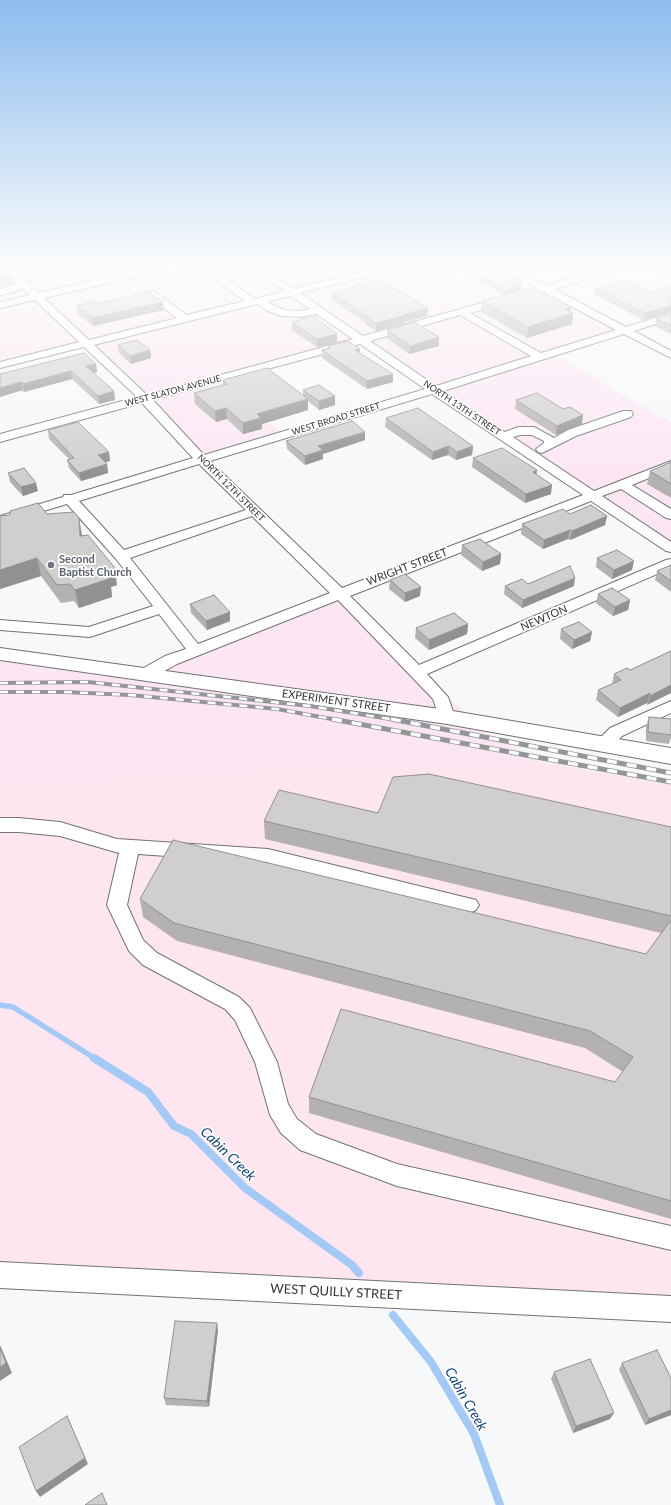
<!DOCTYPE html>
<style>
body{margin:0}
canvas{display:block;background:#f7f8f9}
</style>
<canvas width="671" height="1505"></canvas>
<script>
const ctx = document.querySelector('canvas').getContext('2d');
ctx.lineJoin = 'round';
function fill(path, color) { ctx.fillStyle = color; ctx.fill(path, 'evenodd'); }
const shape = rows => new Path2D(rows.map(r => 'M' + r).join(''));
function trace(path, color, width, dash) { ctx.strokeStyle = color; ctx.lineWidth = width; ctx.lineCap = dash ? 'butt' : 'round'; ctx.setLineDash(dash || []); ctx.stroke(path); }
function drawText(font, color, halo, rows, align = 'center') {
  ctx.font = font + ' Lato,sans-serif'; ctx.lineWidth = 3.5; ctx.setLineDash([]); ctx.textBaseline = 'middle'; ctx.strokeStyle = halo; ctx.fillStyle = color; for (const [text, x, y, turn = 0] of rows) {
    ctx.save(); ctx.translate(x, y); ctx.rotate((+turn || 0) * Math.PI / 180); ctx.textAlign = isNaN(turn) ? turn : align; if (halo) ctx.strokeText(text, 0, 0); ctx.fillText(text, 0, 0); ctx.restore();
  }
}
const commercial = shape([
 [0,266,432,266,527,316,573,303,624,329,550,352,671,423,671,547,362,338,215,379,283,434,204,457,81,342,0,362],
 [339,592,485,732,541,762,230,771,0,786,0,648,133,672]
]);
const industrial = shape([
 [541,762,671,785,671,1301,0,1272,0,786,230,771]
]);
const streamFar1 = shape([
 [0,1005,13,1007,96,1059]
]);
const stream = shape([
 [94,1058,148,1092,174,1126,191,1134,245,1188,352,1265,359,1273],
 [393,1315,431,1362,474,1434,500,1505]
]);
const minor = shape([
 [1,266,11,266,16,272,29,269,28,266,37,266,40,270,38,272,21,276,39,293,96,280,85,277,82,266,92,266,93,273,109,273,114,276,154,266,172,266,168,269,44,298,89,340,177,318,147,296,146,294,147,292,151,291,155,292,187,315,245,301,196,266,207,266,255,299,284,291,250,266,261,266,294,289,385,266,402,266,401,268,300,293,363,336,536,288,499,266,511,266,546,285,612,266,628,266,627,268,554,289,626,327,671,313,671,319,634,331,671,351,671,358,624,334,443,391,505,432,518,427,534,427,554,438,568,430,623,411,631,411,633,414,631,417,576,436,542,453,538,452,536,449,544,443,544,441,532,435,520,435,513,437,594,491,671,461,671,469,632,485,671,509,671,519,666,518,621,489,602,496,671,542,671,552,666,551,591,501,350,596,419,665,666,560,671,559,671,568,427,674,448,697,455,717,453,721,447,723,441,721,439,717,433,699,338,600,177,664,152,678,146,679,140,678,138,674,140,670,165,656,186,649,159,614,90,637,0,630,0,620,89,627,153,606,116,559,67,504,0,524,0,516,63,497,64,495,71,495,193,458,142,403,0,442,0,434,137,397,84,347,0,368,0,362,79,342,35,300,0,308,0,302,30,295,22,288,13,292,0,295,0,289,17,283,1,266],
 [544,292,616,330,541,353,470,313,544,292],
 [291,296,310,309,300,311,284,310,267,302,291,296],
 [257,304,268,311,282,316,300,317,316,314,353,339,147,395,94,345,257,304],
 [460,315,531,356,436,386,370,341,460,315],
 [360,344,425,389,204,455,153,400,360,344],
 [432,394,583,495,342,588,210,461,432,394],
 [199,464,246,510,124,550,79,501,199,464],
 [252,516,330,593,198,644,130,558,252,516],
 [671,701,671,713,622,736,609,749,603,751,597,749,595,745,597,741,610,728,671,701],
 [0,818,19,818,60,822,117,839,268,849,476,900,479,905,476,910,469,913,268,863,138,854,127,905,143,940,157,953,239,997,250,1008,277,1062,288,1104,297,1119,316,1134,397,1164,671,1226,671,1250,397,1186,300,1150,281,1133,270,1115,255,1062,235,1020,225,1009,143,965,129,951,107,905,119,853,60,836,19,832,0,832,0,818],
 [0,1262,671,1296,671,1322,0,1288,0,1262]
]);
const major = shape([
 [0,648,447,710,671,748,671,764,447,724,0,660,0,648]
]);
const railFar1 = shape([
 [0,683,88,682,310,706,396,720],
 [0,692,65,692,130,695,277,709,337,720]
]);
const rail = shape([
 [332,719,671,782],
 [391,719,671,773]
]);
const wall = shape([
 [455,266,492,266,522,283,521,288,518,291,571,307,570,311,573,313,572,324,527,338,481,312,482,301,504,295,455,268],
 [650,266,671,266,671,279,650,270],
 [596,288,652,292,671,288,671,312,643,320,594,294],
 [332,293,428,308,427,316,404,322,404,323,376,331,365,324,365,322,332,300],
 [163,302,164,310,93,326,78,314,77,306,98,303],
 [671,314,671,334,655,326,656,319],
 [292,322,337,342,317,347,292,330],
 [387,330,439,337,439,346,409,354,387,338],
 [118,345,150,350,151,358,131,364,119,353],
 [328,346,360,349,360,353,393,382,367,389,322,358,322,350,328,348],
 [96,364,97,372,94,373,114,391,115,400,99,404,72,379,24,392,0,374],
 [223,380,303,395,303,390,335,405,319,410,308,401,308,410,262,424,262,429,243,434,227,419,216,422,195,404,194,393,223,385],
 [516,400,582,424,556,435,515,409],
 [386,418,473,446,472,455,456,460,448,455,432,460,385,427],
 [48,430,109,452,110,461,105,462,107,464,108,473,81,481,69,468,67,460,69,459,49,439],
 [365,440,323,454,323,459,305,465,287,449,286,441],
 [473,458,536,474,551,494,525,503,472,467],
 [671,462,671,498,647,484,650,471],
 [8,473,38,491,23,496,10,482],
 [47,514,82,536,117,585,111,587,112,597,79,608,74,601,61,603,41,576,0,589],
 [570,514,607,516,605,525,570,540,568,539,543,549,521,534,522,524],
 [462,545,501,554,500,564,482,571,461,555],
 [597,558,632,570,612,579,596,567],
 [671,565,671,592,655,580,657,571],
 [390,580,420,596,405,602,389,589],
 [528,584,574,586,522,608,504,594,505,586],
 [598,594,630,600,628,610,613,616,596,603],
 [190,604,230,621,207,630,191,613],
 [468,624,467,634,429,650,415,638,416,628],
 [561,629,592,632,590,641,572,649,560,639],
 [671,651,647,705,647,703,618,717,596,700,598,690,612,684,614,674,630,670],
 [649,717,671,719,671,737,669,744,646,741,646,726],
 [378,813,671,827,671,1219,309,1113,309,1097,615,1082,623,1072,585,1048,177,941,143,917,140,899,646,954,661,933,265,839,264,821],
 [218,1330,209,1407,166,1405,164,1398],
 [622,1363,671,1415,645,1425,619,1370],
 [554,1372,610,1419,573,1433,551,1379]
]);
const shadedWall = shape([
 [9,272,11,284,0,286,0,274],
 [522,283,521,288,517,292,505,295,506,290],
 [163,302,164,310,93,326,92,318],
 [671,306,671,312,643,320,645,313],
 [571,307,569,314,573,313,572,324,527,338,528,327,564,309],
 [428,308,427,316,404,322,404,323,376,331,376,323],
 [337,334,337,342,317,347,317,339],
 [439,337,439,346,409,354,410,346],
 [360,349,360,357,355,350],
 [150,350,151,358,131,364,130,356],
 [96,364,97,372,88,374,86,366],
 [71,371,72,379,24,392,23,384],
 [393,374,393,382,367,389,367,381],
 [21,382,23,390,0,397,0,388],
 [114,391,115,400,99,404,98,396],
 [335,396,335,405,319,410,319,401],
 [308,399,308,410,262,424,262,429,243,434,243,423,257,414],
 [226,408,227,419,216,422,215,411],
 [583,415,582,424,556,435,557,426],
 [365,432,365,440,323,454,323,459,305,465,305,456,318,446],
 [449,446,448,455,432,460,433,452],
 [473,446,472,455,456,460,457,452],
 [109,452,110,461,99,464,98,455],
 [107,464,108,473,81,481,79,473],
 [537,470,536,479,533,472],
 [36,483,38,491,23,496,21,487],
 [552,485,551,494,525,503,526,494],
 [607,516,605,525,570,540,572,531],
 [79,518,82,535,83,553,80,536],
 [570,530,568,539,543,549,544,540],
 [501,554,500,564,482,571,483,562],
 [37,558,41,576,0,589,0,570],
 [634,561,632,570,612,579,614,570],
 [115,568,117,585,111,587,112,597,79,608,75,590,103,571],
 [575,578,574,586,522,608,523,600],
 [421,587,420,596,405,602,405,593],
 [630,600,628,610,613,616,615,607],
 [230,612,230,621,207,630,206,621],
 [468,624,467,634,429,650,429,640],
 [592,632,590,641,572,649,574,640],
 [671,685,671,693,647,705,650,696],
 [650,693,647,703,618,717,620,708],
 [217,1323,218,1330,209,1407,207,1401],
 [0,1345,12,1373,0,1381],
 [671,1410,671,1415,645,1425,649,1419],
 [614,1413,610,1419,573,1433,576,1426],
 [67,1416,88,1464,40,1497,36,1491]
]);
const building = shape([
 [0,266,2,266,9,272,0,274,0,266],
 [462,266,492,266,522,283,517,286,506,290,462,266],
 [658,266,671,266,671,272,658,266],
 [626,279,652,292,669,287,671,288,671,306,645,313,596,288,626,279],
 [380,280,428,308,403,315,404,316,376,323,365,316,368,316,332,293,380,280],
 [532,287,571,307,564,309,573,313,528,327,482,301,532,287],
 [148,292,163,302,92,318,77,306,96,301,98,303,115,300,148,292],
 [671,314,671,326,656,319,671,314],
 [313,316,337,334,317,339,292,322,313,316],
 [415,322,439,337,410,346,387,330,415,322],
 [137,340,150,350,130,356,118,345,137,340],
 [348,341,360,349,355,350,393,374,367,381,322,350,330,348,328,346,348,341],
 [84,353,96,364,86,366,114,391,98,396,71,371,23,384,21,382,0,388,0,374,84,353],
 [267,368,308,399,257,414,261,418,243,423,226,408,215,411,194,393,227,384,223,380,267,368],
 [319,385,335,396,319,401,303,390,319,385],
 [537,393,563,409,570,407,583,415,557,426,516,400,537,393],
 [418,408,473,446,457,452,449,446,433,452,386,418,418,408],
 [352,421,365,432,318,446,323,450,305,456,286,441,352,421],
 [78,422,109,452,98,455,107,464,79,473,67,460,74,458,48,430,78,422],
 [502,448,537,470,533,472,552,485,526,494,473,458,502,448],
 [671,462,671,484,650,471,671,462],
 [24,468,36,483,21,487,8,473,24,468],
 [38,503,47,514,74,512,79,518,80,536,88,535,115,568,103,571,109,579,75,590,70,584,57,585,37,558,0,570,0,516,10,515,10,511,38,503],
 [591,505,607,516,572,531,570,530,544,540,522,524,563,509,570,514,591,505],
 [480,539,501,554,483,562,462,545,480,539],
 [617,550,634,561,614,570,597,558,617,550],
 [671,565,671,581,657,571,671,565],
 [570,566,575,578,523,600,505,586,522,579,528,584,570,566],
 [405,574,421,587,405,593,390,580,405,574],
 [612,588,630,600,615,607,598,594,612,588],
 [214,595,230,612,206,621,190,604,214,595],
 [454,613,468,624,429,640,416,628,454,613],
 [579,622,592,632,574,640,561,629,579,622],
 [671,651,671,685,650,696,650,693,620,708,598,690,621,680,614,674,627,668,630,670,671,651],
 [649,717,671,719,671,735,648,732,649,717],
 [429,774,671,827,671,916,264,821,279,790,378,813,393,777,429,774],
 [173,840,646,954,671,920,671,1201,309,1097,341,1009,615,1082,633,1057,590,1031,174,923,140,899,173,840],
 [175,1321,217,1323,207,1401,164,1398,175,1321],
 [0,1348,6,1363,0,1367,0,1348],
 [657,1350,671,1378,671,1410,649,1419,622,1363,657,1350],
 [590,1359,614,1413,576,1426,554,1372,590,1359],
 [67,1416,85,1458,36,1491,19,1447,67,1416],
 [102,1493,107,1505,85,1505,102,1493]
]);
const markers = [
 [51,565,4,"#6b7280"]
];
const farStreetnames = [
 ["WEST SLATON AVENUE",173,391,-15],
 ["NORTH 13TH STREET",462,408,34],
 ["WEST BROAD STREET",336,419,-17],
 ["NORTH 12TH STREET",231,488,45]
];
const worshipNames = [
 ["Second",59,559],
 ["Baptist Church",59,572]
];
const streetNames = [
 ["WRIGHT STREET",407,567,-21],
 ["NEWTON",544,618,-23],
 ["EXPERIMENT STREET",336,701,8]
];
const nearStreetnames = [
 ["WEST QUILLY STREET",336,1292,3]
];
const nearWaternames = [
 ["Cabin Creek",228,1154,44],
 ["Cabin Creek",466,1399,60]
];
fill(commercial, '#fde6f4');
fill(industrial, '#fee6f1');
trace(streamFar1, '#a3c9f6', 5.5);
trace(stream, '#a3c9f6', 8);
trace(minor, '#717273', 2);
trace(major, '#717273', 2);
fill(minor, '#fff');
fill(major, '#fff');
trace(railFar1, '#959697', 4);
trace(rail, '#959697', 5);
trace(railFar1, '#fff', 2.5, [8]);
trace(rail, '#fff', 3.5, [10]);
fill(wall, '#b4b2b1');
fill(shadedWall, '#929190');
fill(building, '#d1cfce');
trace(building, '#929190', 1);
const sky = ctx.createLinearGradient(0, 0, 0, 477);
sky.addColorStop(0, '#8cbcee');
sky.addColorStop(0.56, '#fbfcfc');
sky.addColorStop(1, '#fbfcfc00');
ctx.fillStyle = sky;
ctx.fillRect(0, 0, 671, 477);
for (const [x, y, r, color] of markers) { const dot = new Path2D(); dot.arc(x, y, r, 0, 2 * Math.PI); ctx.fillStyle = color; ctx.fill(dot); trace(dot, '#fff', 1.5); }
drawText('9px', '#353536', '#fff', farStreetnames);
drawText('bold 11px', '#5b616d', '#fff', worshipNames, 'left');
drawText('11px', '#353536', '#fff', streetNames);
drawText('13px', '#353536', '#fff', nearStreetnames);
drawText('italic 14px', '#12467d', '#fff', nearWaternames);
</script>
